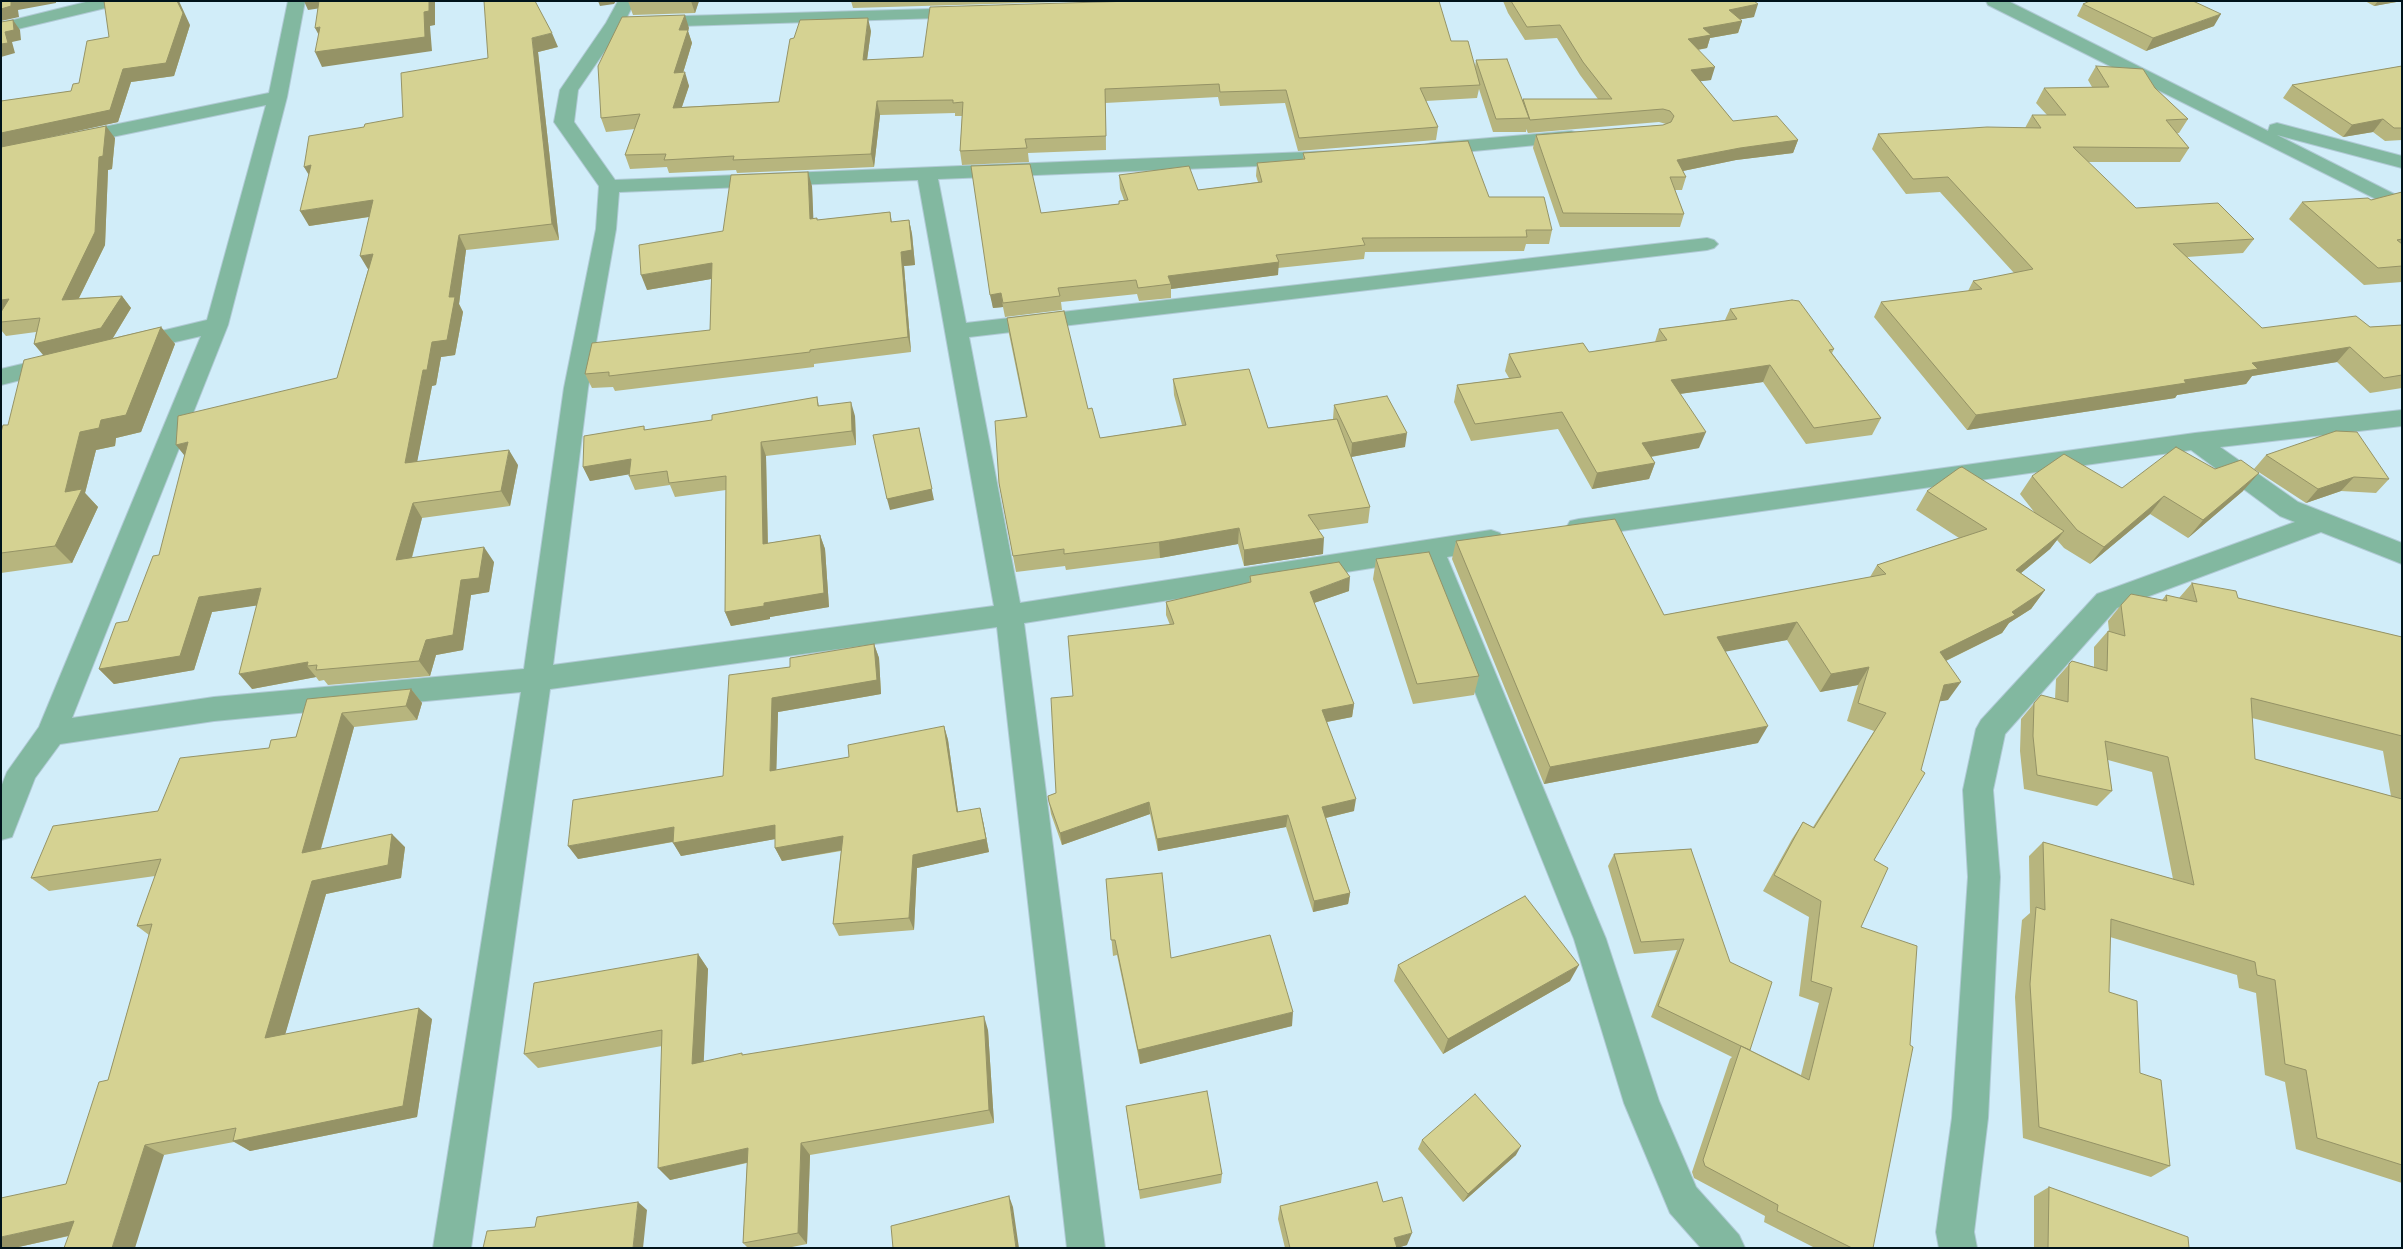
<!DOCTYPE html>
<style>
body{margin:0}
#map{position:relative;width:2403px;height:1249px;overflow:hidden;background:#d1edf9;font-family:Lato,sans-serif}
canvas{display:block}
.frame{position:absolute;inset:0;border:2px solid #00131b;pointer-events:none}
</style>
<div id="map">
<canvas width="2403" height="1249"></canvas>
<div class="frame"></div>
</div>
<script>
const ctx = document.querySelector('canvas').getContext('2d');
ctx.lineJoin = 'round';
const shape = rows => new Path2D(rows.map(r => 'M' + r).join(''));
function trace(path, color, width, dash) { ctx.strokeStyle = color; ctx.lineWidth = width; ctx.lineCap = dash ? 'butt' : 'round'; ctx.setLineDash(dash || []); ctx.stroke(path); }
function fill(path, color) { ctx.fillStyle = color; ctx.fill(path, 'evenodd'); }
const minor = shape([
 [90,1,120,1,118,5,1,33,1,23,90,1],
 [288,1,305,1,287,97,228,325,72,718,214,697,524,669,564,388,596,229,599,186,554,122,560,90,606,23,618,1,635,1,624,23,578,90,574,122,615,180,1332,151,1339,153,1342,157,1339,161,1332,163,938,179,966,323,1707,238,1714,240,1718,244,1714,248,1707,250,969,337,1020,603,1491,530,1500,533,1504,540,1500,547,1447,557,1606,939,1659,1101,1696,1187,1739,1235,1745,1248,1701,1248,1670,1213,1624,1103,1574,939,1422,560,1024,623,1105,1248,1067,1248,997,627,550,689,471,1248,433,1248,521,692,214,721,60,744,35,778,12,837,1,840,1,787,7,772,39,727,201,336,132,352,124,350,121,345,124,340,207,320,266,105,1,160,1,148,269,93,288,1],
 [918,180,994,606,553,665,588,388,616,229,619,192,918,180],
 [1986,1,2008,1,2268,131,2270,125,2277,123,2402,156,2402,168,2277,135,2402,198,2402,212,1988,5,1986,1],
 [966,8,972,9,975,13,972,17,649,27,643,26,640,22,643,18,649,17,966,8],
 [1571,131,1578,133,1581,137,1578,141,1432,155,1425,153,1422,149,1425,145,1432,143,1571,131],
 [56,356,64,359,68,364,64,369,1,385,1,369,56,356],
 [2402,410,2402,426,2220,447,2298,502,2402,543,2402,564,2321,532,2117,608,2005,734,1993,790,2000,877,1988,1118,1974,1232,1977,1248,1939,1248,1936,1232,1952,1118,1968,877,1963,790,1976,729,1981,720,2097,594,2295,522,2280,516,2191,450,1579,537,1570,535,1566,528,1570,521,1579,519,2195,433,2402,410]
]);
const wall = shape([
 [628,1,699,1,695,13,633,15],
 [851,1,1094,1,853,8],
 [1503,1,1754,1,1754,17,1741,19,1742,21,1738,33,1710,38,1707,48,1698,50,1711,80,1700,81,1733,121,1798,140,1793,153,1736,160,1683,171,1686,177,1682,190,1675,190,1684,214,1680,227,1560,227,1533,148,1536,135,1663,125,1666,124,1659,122,1528,133,1526,129,1526,132,1493,132,1479,89,1477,98,1426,101,1438,127,1436,140,1298,151,1285,103,1220,106,1218,97,1105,103,1106,150,1028,153,1029,162,962,165,960,151,962,116,955,116,955,113,880,115,874,167,737,173,736,170,669,173,667,167,630,169,625,155,635,129,606,132,601,118,689,28,688,31,692,43,683,73,689,86,682,107,779,102,871,31,867,60,1451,41,1475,67,1476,60,1523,101,1523,99,1598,99,1580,75,1557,38,1525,40,1508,13],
 [2365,1,2402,1,2374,6],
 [2083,4,2214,26,2146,51,2077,16],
 [190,25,174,76,131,82,118,122,22,143,115,138,112,169,108,170,105,245,79,298,122,296,131,308,113,338,161,327,175,344,141,432,116,438,115,446,96,450,85,493,98,507,72,563,1,573,1,432,8,425,43,355,34,344,36,332,6,336,1,330,1,101,71,91],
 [558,47,538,52,559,240,466,250,459,304,463,312,455,355,441,357,436,385,432,386,417,461,518,465,510,506,422,518,412,558,494,562,489,592,471,595,463,650,436,655,430,676,328,685,324,680,319,681,316,677,252,689,257,605,212,612,194,670,114,684,99,669,128,621,159,555,337,378,368,270,369,217,309,226,364,127,403,117,488,58],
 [2096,66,2155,88,2188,119,2179,133,2177,133,2189,148,2180,162,2088,162,2136,208,2254,239,2243,253,2187,257,2262,328,2370,327,2402,325,2402,388,2370,393,2337,362,2252,376,2246,384,2177,395,2175,398,1967,430,1874,317,1881,302,1968,291,1973,281,2014,273,1940,192,1906,194,1872,149,1878,134,2025,128,2032,115,2047,115,2036,103,2044,88,2092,87,2088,80],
 [2402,66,2402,140,2385,141,2373,132,2343,137,2283,98,2292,85],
 [1303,153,1489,197,1552,230,1549,244,1526,244,1524,251,1365,252,1364,259,1278,268,1278,275,1171,289,1171,298,1139,301,1137,294,1061,302,1062,310,1005,317,1003,307,993,308,971,166,1041,213,1119,204,1119,201,1124,200,1120,189,1119,175,1198,190,1258,182,1256,176,1257,163,1303,159],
 [812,186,813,218,817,220,890,212,892,222,909,220,912,234,915,265,904,266,911,352,814,364,814,367,615,391,613,387,592,388,585,374,710,330,711,279,647,290,723,231],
 [2402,192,2402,282,2364,285,2289,219,2302,202,2371,200],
 [1730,309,1834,349,1832,353,1881,418,1872,435,1806,444,1763,382,1680,394,1699,448,1651,457,1655,463,1649,479,1592,489,1558,429,1471,441,1454,402,1457,385,1509,378,1505,371,1509,354,1589,352,1655,342,1659,329,1725,320],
 [1007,318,1088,409,1100,438,1182,425,1174,395,1173,379,1268,428,1333,419,1334,405,1405,447,1351,457,1370,507,1368,523,1319,530,1323,554,1244,566,1238,544,1160,558,1066,570,1065,566,1016,572,999,483,1026,417,1009,334],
 [817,397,819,406,855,416,856,445,766,456,768,543,820,535,825,549,829,607,770,617,770,619,731,626,725,612,726,490,675,497,670,485,635,490,629,476,629,474,590,481,583,467,644,426,645,430,712,420],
 [2266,455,2389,479,2376,493,2341,491,2306,503,2254,469],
 [2032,476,2122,488,2243,491,2188,538,2150,514,2090,564,2064,548,2057,540,2050,549,2021,573,2045,590,2031,609,2009,623,2002,633,1946,661,1948,700,1940,701,1874,860,1861,927,1873,1248,1815,1248,1764,1222,1765,1216,1694,1178,1692,1172,1730,1059,1732,1057,1651,1017,1677,950,1634,954,1608,866,1614,854,1691,849,1750,1050,1801,1075,1819,1003,1799,996,1809,917,1763,891,1792,839,1803,822,1813,827,1874,731,1847,721,1858,685,1820,692,1787,640,1725,651,1758,743,1544,784,1452,559,1456,541,1664,615,1870,577,1877,565,1959,538,1916,510,1927,491,2035,513,2020,494],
 [1376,559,1479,676,1474,695,1413,704,1373,579],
 [1250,576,1349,591,1314,603,1354,704,1352,717,1327,722,1354,811,1326,818,1350,893,1348,904,1313,912,1286,827,1158,851,1150,814,1062,845,1051,814,1048,796,1056,793,1073,696,1170,625,1166,615,1166,602,1249,583],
 [2192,583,2238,598,2402,637,2402,1183,2296,1149,2285,1082,2265,1075,2256,993,2239,988,2237,975,2110,937,2109,992,2140,1073,2170,1166,2151,1177,2023,1138,2015,997,2022,920,2030,913,2029,856,2043,842,2173,879,2152,772,2108,760,2112,791,2097,806,2024,789,2020,751,2021,719,2041,695,2055,699,2056,679,2072,661,2094,667,2094,647,2108,631,2109,631,2108,621,2121,605,2162,600,2166,595,2179,598],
 [2252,718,2383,751,2391,796,2255,759],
 [874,644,879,658,881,694,778,712,776,770,849,757,944,726,948,740,958,812,983,821,989,852,917,868,914,930,839,936,833,924,841,851,782,861,775,848,775,839,681,856,673,842,578,859,723,776,790,667],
 [411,689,422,703,417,720,354,727,321,849,405,847,401,878,326,894,285,1034,432,1019,417,1117,250,1151,234,1142,164,1155,69,1236,14,1248,66,1184,108,1080,149,935,137,926,155,876,49,891,31,878,158,811,269,748,296,737,307,699],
 [1106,879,1171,958,1292,1026,1140,1064,1117,955,1113,956],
 [698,954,708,969,703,1062,743,1055,988,1030,994,1123,810,1155,807,1244,787,1248,748,1248,743,1243,747,1163,670,1180,662,1046,538,1068,524,1054],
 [1398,965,1570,981,1443,1054,1394,981],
 [1126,1106,1222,1174,1221,1183,1140,1199],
 [1422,1140,1516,1155,1463,1202,1418,1149],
 [2049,1187,2189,1248,2034,1248,2034,1196],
 [1383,1202,1407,1245,1397,1248,1285,1248,1278,1219,1280,1206]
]);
const shadedWall = shape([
 [11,1,56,1,56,3,18,10,19,17,1,21,1,9],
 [177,1,179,1,190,25,174,76,131,82,118,122,1,148,1,133,123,69],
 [304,1,325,1,328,7,308,10],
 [429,1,435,1,435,25,430,26,432,51,322,67,315,52,424,12],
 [598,1,616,1,614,4,600,6],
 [691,1,699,1,695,13],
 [2378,1,2402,1,2374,6],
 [1758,4,1754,17,1725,22,1729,10],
 [2221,14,2214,26,2146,51,2153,38],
 [685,15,689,28,688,31,692,43,679,86,674,73,679,30],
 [868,18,871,31,865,74,863,60],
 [13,20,20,30,21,40,12,42,15,53,1,57,1,44,5,32],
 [1742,21,1738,33,1710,38,1707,48,1684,52,1688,39,1703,28],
 [320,27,323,43,315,28],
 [552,33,558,47,538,52,559,240,552,224,532,38],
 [1715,67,1711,80,1687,83,1691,70],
 [685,72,689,86,677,121,673,108],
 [1105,89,1105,103,1106,150,1106,136],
 [877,101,880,115,874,167,871,154],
 [2383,119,2373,132,2343,137,2352,125],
 [106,126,115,138,112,169,108,170,105,245,72,312,62,300],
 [1798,140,1793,153,1736,160,1673,173,1677,160,1740,148],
 [311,165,313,182,304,167],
 [808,172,812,186,814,233,810,219],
 [373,200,381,215,309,226,300,211],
 [909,220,912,234,915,265,904,266,911,352,908,337,901,252],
 [459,235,466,250,459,304,463,312,455,355,441,357,436,385,432,386,414,478,405,463,423,370,432,342,449,297],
 [373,254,369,271,360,256],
 [1279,262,1278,275,1171,289,1171,284,1168,276],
 [712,263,717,278,647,290,641,275],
 [1001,293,1003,307,993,308,990,295],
 [122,296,131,308,111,341,45,357,34,344],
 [9,299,1,315,1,300],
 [161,327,175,344,141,432,116,438,115,446,96,450,85,493,98,507,72,563,55,546,65,492,80,432,101,420],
 [2350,347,2337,362,2252,376,2246,384,2177,395,2175,398,1967,430,1976,415,2184,380,2252,363],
 [1770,365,1763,382,1665,396,1671,380],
 [851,402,855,416,856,445,852,431],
 [919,428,934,500,890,510,887,499],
 [1706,432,1699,448,1637,459,1642,443],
 [1407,433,1405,447,1351,457,1352,443],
 [188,442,188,460,176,445],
 [761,442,766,456,768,558,763,544],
 [509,450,518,465,510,506,501,491],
 [631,459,637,473,590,481,583,467],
 [1655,463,1649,479,1592,489,1597,473],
 [2259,473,2243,491,2188,538,2203,520],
 [2354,477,2341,491,2306,503,2318,489],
 [2164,496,2150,514,2090,564,2104,547],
 [413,503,422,518,407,575,396,560],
 [1239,528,1238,544,1160,558,1159,542],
 [2064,531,2050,549,2003,588,2016,570],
 [820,535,825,549,829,607,770,617,770,619,731,626,725,612,764,603],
 [1324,538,1323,554,1244,566,1244,550],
 [484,547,494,562,489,592,471,595,463,650,436,655,430,676,419,661,426,640,461,580],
 [1350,577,1349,591,1308,605,1310,592],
 [261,588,274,603,212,612,194,670,114,684,99,669,199,597],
 [2045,590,2031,609,2009,623,2002,633,1927,670,1940,652,2012,612],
 [1797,622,1787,640,1708,655,1717,637],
 [874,644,879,658,881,694,778,712,776,785,770,771,772,698],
 [308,662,307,666,316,677,252,689,239,674],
 [1869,667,1858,685,1820,692,1831,674],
 [1961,682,1948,700,1931,703,1944,685],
 [411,689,422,703,417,720,406,706],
 [1354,704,1352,717,1321,723,1322,710],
 [342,713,354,727,316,866,302,853],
 [944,726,948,740,960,826,957,812],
 [1768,726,1758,743,1544,784,1550,767],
 [1356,799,1354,811,1321,819,1322,807],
 [1149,802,1150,814,1062,845,1060,833],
 [980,808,983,821,989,852,917,868,914,930,909,918,913,855],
 [1288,815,1286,827,1158,851,1157,839],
 [775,825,781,838,681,856,673,843],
 [674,827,682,840,578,859,568,846],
 [392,834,405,847,401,878,326,894,281,1049,265,1038,312,881],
 [843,836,848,849,782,861,775,848],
 [1350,893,1348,904,1313,912,1314,901],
 [698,954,708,969,703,1078,692,1064],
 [1579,965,1570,981,1443,1054,1448,1039],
 [419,1008,432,1019,417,1117,250,1151,233,1141],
 [1293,1012,1292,1026,1140,1064,1138,1050],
 [984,1016,988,1030,994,1123,989,1110],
 [801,1143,810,1155,807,1244,798,1233],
 [145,1145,164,1155,135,1248,112,1248],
 [1521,1146,1516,1155,1463,1202,1468,1194],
 [748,1148,758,1160,670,1180,658,1168],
 [1009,1196,1013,1207,1019,1248,1016,1248],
 [638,1202,647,1210,643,1248,633,1248],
 [74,1221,94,1230,14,1248,1,1248,1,1237],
 [1412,1233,1407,1245,1397,1248,1394,1238]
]);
const building = shape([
 [1,1,11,1,11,6,1,9,1,1],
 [104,1,177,1,183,13,166,63,123,69,110,110,1,133,1,101,71,91,73,84,79,83,87,41,109,37,104,1],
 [319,1,429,1,429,11,424,12,425,37,315,52,320,27,315,28,319,1],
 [484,1,535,1,552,33,532,38,552,224,459,235,449,297,455,297,447,340,432,342,427,370,423,370,405,463,509,450,501,491,413,503,396,560,484,547,479,578,461,580,453,635,426,640,419,661,316,670,317,665,307,666,308,662,239,674,261,588,199,597,180,656,99,669,116,623,128,621,153,556,159,555,188,442,176,445,178,416,337,378,373,254,360,256,373,200,300,211,311,165,304,167,309,136,364,127,365,124,403,117,401,73,488,58,484,1],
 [1134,1,1439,1,1451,41,1468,41,1480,85,1420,88,1438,127,1299,138,1286,90,1220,92,1219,84,1105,89,1106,136,1025,139,1027,148,960,151,963,102,953,103,953,100,877,101,871,154,733,160,734,156,664,160,666,154,625,155,640,114,601,118,598,66,622,17,685,15,679,30,688,30,674,73,685,72,673,108,779,102,790,39,794,38,800,20,868,18,863,60,923,57,930,7,1134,1],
 [1511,1,1754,1,1758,4,1729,10,1742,21,1703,28,1711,35,1688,39,1715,67,1691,70,1733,121,1777,116,1798,140,1740,148,1677,160,1686,177,1670,177,1684,214,1563,213,1536,135,1663,125,1671,122,1674,116,1670,111,1663,109,1530,120,1523,99,1612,99,1583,62,1560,25,1527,27,1511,1],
 [2090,1,2193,1,2221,14,2153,38,2083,4,2090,1],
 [13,20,14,30,5,32,8,43,1,44,1,22,13,20],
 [1507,59,1529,118,1496,119,1476,60,1507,59],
 [2096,66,2143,69,2155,88,2188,119,2166,120,2189,148,2073,147,2136,208,2218,203,2254,239,2173,244,2262,328,2356,316,2370,327,2402,325,2402,375,2384,378,2350,347,2252,363,2258,369,2184,380,2186,383,1976,415,1881,302,1982,289,1973,281,2033,269,1948,177,1913,179,1878,134,1987,127,2041,128,2032,115,2066,115,2044,88,2109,87,2096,66],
 [2402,66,2402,128,2394,128,2383,119,2352,125,2292,85,2402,66],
 [106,126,103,156,99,157,95,232,62,300,122,296,101,328,34,344,40,318,1,322,1,312,9,299,1,300,1,147,106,126],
 [1468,141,1489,197,1544,197,1552,230,1526,230,1527,237,1362,238,1365,245,1276,255,1279,262,1168,276,1171,284,1138,288,1136,280,1058,288,1060,296,1003,303,1001,293,990,295,971,166,1030,164,1041,213,1119,204,1119,201,1128,200,1119,175,1189,166,1198,190,1262,182,1257,163,1305,159,1303,153,1468,141],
 [808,172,810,219,817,218,817,220,890,212,891,222,909,220,912,250,901,252,908,337,810,350,810,352,609,376,609,372,585,374,592,343,710,330,712,263,641,275,639,245,723,231,731,175,808,172],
 [2402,192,2402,239,2397,240,2402,244,2402,266,2378,268,2302,202,2368,198,2371,200,2402,192],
 [1792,300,1799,301,1834,349,1829,350,1881,418,1814,428,1770,365,1671,380,1706,432,1642,443,1655,463,1597,473,1562,412,1475,424,1457,385,1521,377,1509,354,1583,343,1589,352,1667,340,1659,329,1737,319,1730,309,1792,300],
 [1064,311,1088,409,1092,408,1100,438,1186,425,1173,379,1249,369,1268,428,1337,419,1370,507,1308,515,1324,538,1244,550,1239,528,1159,542,1064,554,1064,549,1013,556,999,483,995,421,1027,417,1007,318,1064,311],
 [161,327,126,415,101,420,99,428,80,432,65,492,82,489,55,546,1,553,1,432,3,425,8,425,24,360,161,327],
 [1387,396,1407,433,1352,443,1334,405,1387,396],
 [817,397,818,406,851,402,852,431,761,442,763,544,820,535,824,593,764,603,764,606,725,612,726,476,669,483,667,471,629,476,631,459,583,467,584,436,644,426,644,430,712,420,712,415,817,397],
 [919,428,932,489,887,499,873,435,919,428],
 [2336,431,2357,432,2389,479,2354,477,2318,489,2266,455,2336,431],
 [2176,447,2215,469,2241,460,2259,473,2203,520,2164,496,2104,547,2077,530,2032,476,2064,454,2122,488,2176,447],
 [1962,467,2064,531,2016,570,2045,590,2012,612,2015,615,1940,652,1961,682,1944,685,1921,770,1925,773,1874,860,1888,868,1861,927,1917,946,1910,1045,1913,1047,1873,1248,1852,1248,1777,1211,1778,1205,1705,1166,1703,1160,1741,1046,1809,1080,1832,988,1811,981,1821,901,1774,875,1803,822,1814,828,1886,713,1858,703,1869,667,1831,674,1797,622,1717,637,1768,726,1550,767,1456,541,1615,519,1664,615,1886,574,1877,565,1987,529,1927,491,1959,468,1962,467],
 [1429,552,1479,676,1417,684,1376,559,1429,552],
 [1339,562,1350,577,1310,592,1354,704,1322,710,1356,799,1322,807,1350,893,1314,901,1288,815,1157,839,1149,802,1060,833,1049,802,1048,796,1056,793,1051,698,1073,696,1068,636,1174,624,1166,602,1251,582,1250,576,1339,562],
 [2192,583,2236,591,2238,598,2402,637,2402,736,2251,698,2255,759,2402,799,2402,1165,2317,1138,2306,1070,2285,1064,2275,980,2257,975,2255,962,2111,919,2109,992,2137,1001,2140,1073,2161,1080,2170,1166,2039,1127,2030,984,2036,907,2045,910,2043,842,2194,885,2168,757,2105,741,2112,791,2037,775,2033,736,2034,703,2041,695,2068,702,2069,664,2072,661,2107,671,2108,631,2125,636,2121,605,2131,594,2167,601,2166,595,2197,602,2192,583],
 [874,644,877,680,772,698,770,771,849,757,848,745,944,726,957,812,980,808,986,839,913,855,909,918,833,924,843,836,775,848,775,825,673,843,674,827,568,846,573,800,723,776,729,675,790,667,790,658,874,644],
 [411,689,406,706,342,713,302,853,392,834,388,865,312,881,265,1038,419,1008,403,1106,233,1141,236,1128,145,1145,112,1248,64,1248,74,1221,1,1237,1,1198,66,1184,99,1082,108,1080,152,924,137,926,161,859,31,878,53,826,158,811,180,758,269,748,271,740,296,737,307,699,411,689],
 [1691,849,1730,962,1772,982,1750,1050,1741,1046,1658,1006,1684,939,1641,942,1614,854,1691,849],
 [1162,873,1171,958,1270,935,1293,1012,1138,1050,1115,940,1111,940,1106,879,1162,873],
 [1525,896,1579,965,1448,1039,1398,965,1525,896],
 [698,954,692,1064,742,1053,742,1055,984,1016,989,1110,801,1143,798,1233,743,1243,748,1148,658,1168,662,1030,524,1054,534,983,698,954],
 [1207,1091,1222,1174,1139,1190,1126,1106,1207,1091],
 [1475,1094,1521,1146,1468,1194,1422,1140,1475,1094],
 [1377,1182,1383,1202,1402,1197,1412,1233,1394,1238,1397,1248,1290,1248,1280,1206,1377,1182],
 [2049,1187,2188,1237,2189,1248,2048,1248,2049,1187],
 [1009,1196,1016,1248,893,1248,891,1226,1009,1196],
 [638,1202,633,1248,483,1248,487,1231,535,1227,537,1217,638,1202]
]);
trace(minor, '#b0cad5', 2);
fill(minor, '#82b8a0');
fill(wall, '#b7b57e');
fill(shadedWall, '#959366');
fill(building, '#d5d292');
trace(building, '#959366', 1);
</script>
